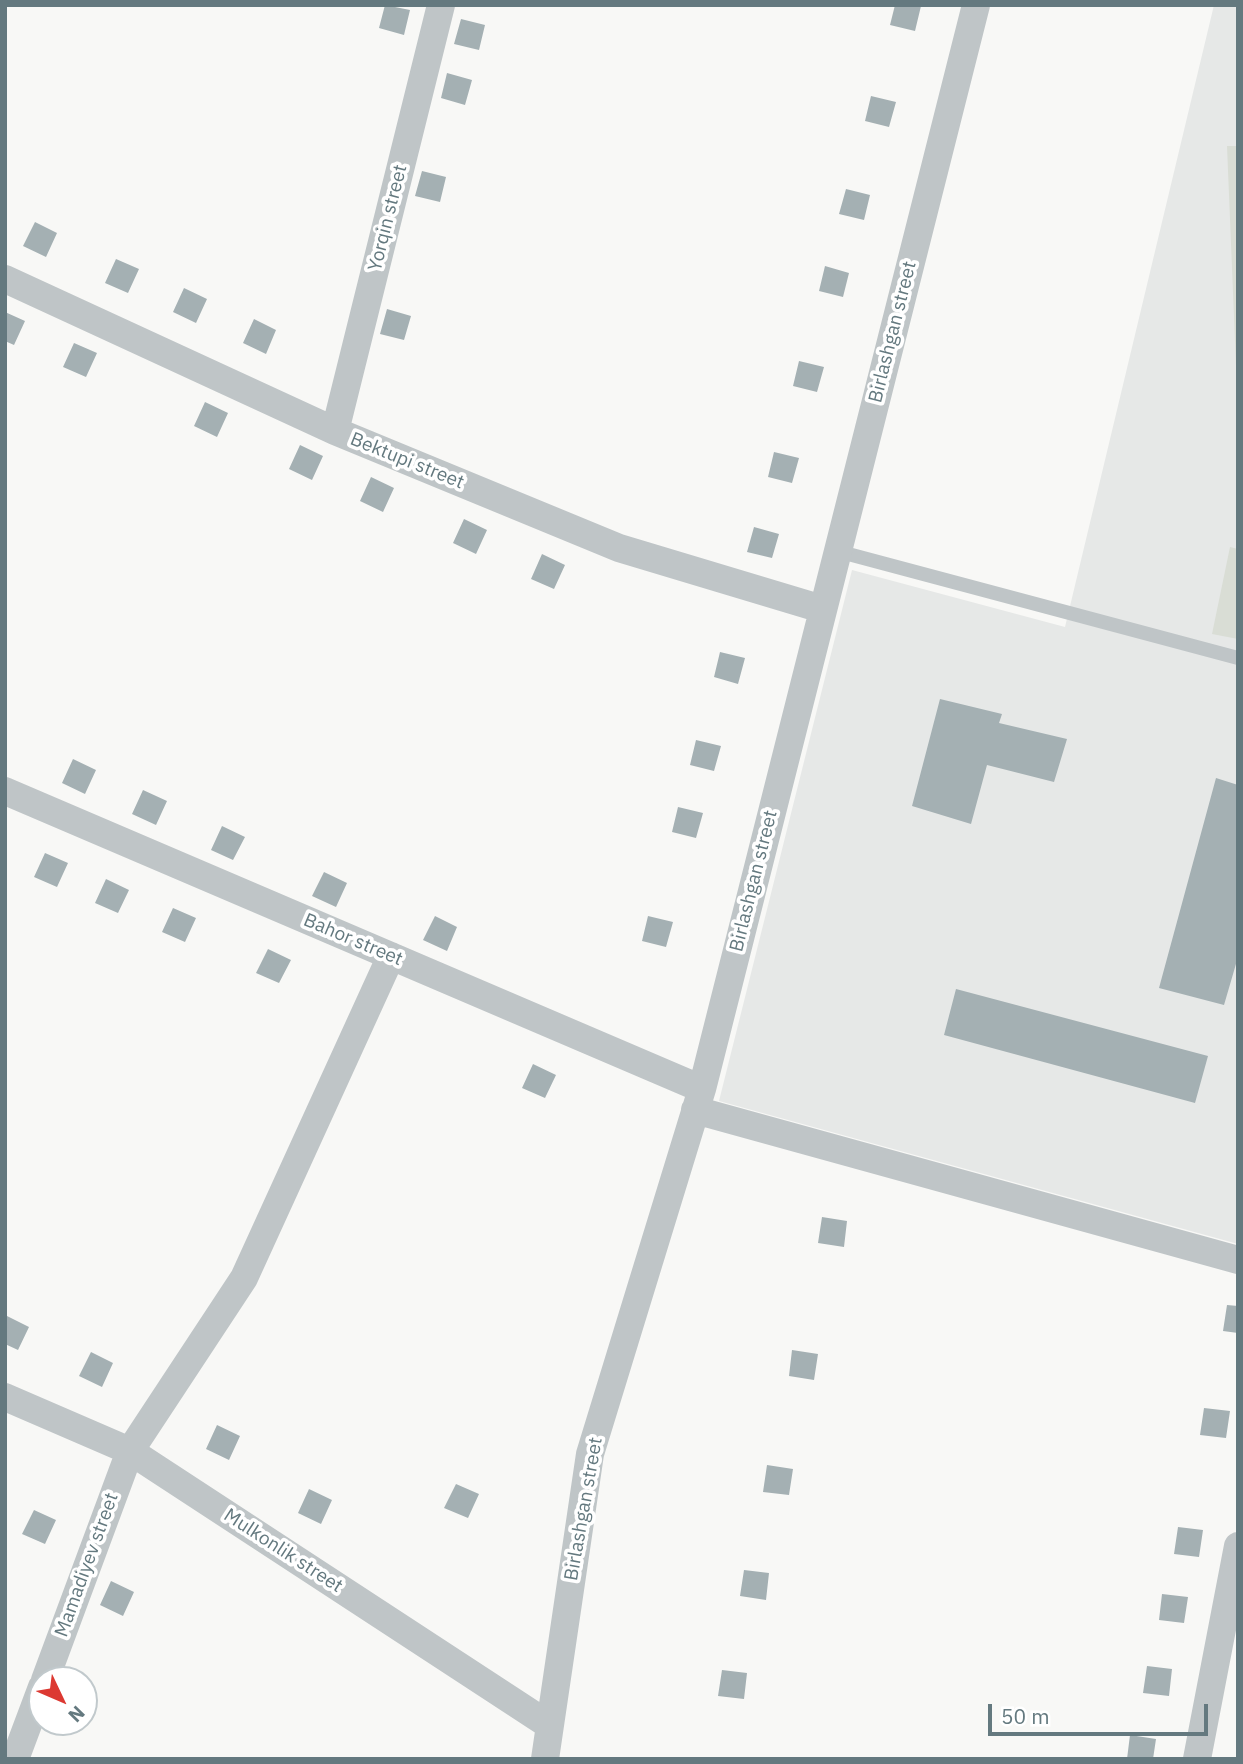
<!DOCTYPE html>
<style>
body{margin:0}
#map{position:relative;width:1243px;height:1764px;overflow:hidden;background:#f8f8f6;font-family:"IBM Plex Sans",sans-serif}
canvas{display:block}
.frame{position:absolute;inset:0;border:7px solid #64797f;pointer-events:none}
.north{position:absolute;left:28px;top:1666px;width:70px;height:70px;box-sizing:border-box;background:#fff;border:2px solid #c1c9cc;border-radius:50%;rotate:134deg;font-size:19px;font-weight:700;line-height:28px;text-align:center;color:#64797f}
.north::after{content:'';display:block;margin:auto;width:24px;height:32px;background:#dc3932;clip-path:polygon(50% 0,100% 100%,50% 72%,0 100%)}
.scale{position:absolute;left:988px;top:1704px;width:220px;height:32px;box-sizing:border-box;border:4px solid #64797f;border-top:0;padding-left:9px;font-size:21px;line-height:24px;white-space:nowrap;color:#64797f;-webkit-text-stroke:5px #fff;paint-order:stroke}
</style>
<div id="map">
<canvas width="1243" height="1764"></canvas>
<div class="frame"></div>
<div class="north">N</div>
<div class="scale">50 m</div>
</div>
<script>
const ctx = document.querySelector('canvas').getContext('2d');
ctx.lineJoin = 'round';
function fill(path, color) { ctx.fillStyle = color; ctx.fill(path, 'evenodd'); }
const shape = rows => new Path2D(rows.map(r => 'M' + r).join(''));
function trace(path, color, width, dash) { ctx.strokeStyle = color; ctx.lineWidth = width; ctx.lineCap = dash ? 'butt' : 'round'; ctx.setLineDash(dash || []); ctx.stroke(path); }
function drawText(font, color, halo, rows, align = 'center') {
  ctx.font = font + ' "IBM Plex Sans",sans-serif'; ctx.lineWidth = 7; ctx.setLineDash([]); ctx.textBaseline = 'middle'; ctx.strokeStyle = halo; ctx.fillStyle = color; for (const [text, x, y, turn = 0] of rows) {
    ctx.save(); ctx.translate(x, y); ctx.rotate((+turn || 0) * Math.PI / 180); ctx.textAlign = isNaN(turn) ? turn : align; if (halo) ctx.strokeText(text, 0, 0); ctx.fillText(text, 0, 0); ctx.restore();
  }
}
const built = shape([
 [1214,5,1238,5,1238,1244,719,1101,852,570,1065,627]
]);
const green = shape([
 [1227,146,1238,146,1238,414],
 [1230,547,1238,549,1238,639,1212,634]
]);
const building = shape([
 [385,5,410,10,404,35,379,28],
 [895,5,921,6,915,31,890,25],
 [461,19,485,25,479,50,454,44],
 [447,73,472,80,465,105,441,98],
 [871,96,896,102,889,127,865,121],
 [422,171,446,177,440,202,415,196],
 [846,189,870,195,864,220,839,214],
 [35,222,57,233,46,257,23,246],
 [116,259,139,269,128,293,105,283],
 [825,266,849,273,843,297,819,291],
 [184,288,207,299,196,323,173,312],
 [387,309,411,316,404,340,380,334],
 [5,312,25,321,14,345,5,341],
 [254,319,276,330,266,354,243,343],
 [74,343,97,353,86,377,63,367],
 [799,361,824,367,817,392,793,386],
 [205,402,228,413,217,437,194,426],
 [300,445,323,456,312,480,289,469],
 [774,452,799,458,792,483,768,477],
 [371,477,394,488,383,512,360,501],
 [464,519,487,530,476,554,453,543],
 [754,527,779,534,772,558,747,552],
 [542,554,565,565,554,589,531,579],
 [720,652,745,658,738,684,714,677],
 [940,699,1002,714,999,723,1067,739,1054,782,987,765,971,824,912,806],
 [696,740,721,746,714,771,690,765],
 [73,759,96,770,85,794,62,783],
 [1216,778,1238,785,1238,957,1224,1005,1159,988],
 [143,790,167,801,156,825,132,814],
 [678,807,703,813,696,838,672,832],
 [222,826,245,837,233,860,211,850],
 [45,853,68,863,57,887,34,877],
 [324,872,347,883,336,907,312,896],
 [106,879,129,890,118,913,95,903],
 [173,908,196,918,185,942,162,932],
 [435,916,457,927,447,951,423,940],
 [648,916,673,922,666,947,642,941],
 [268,949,291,960,279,983,256,973],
 [956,989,1208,1056,1195,1103,944,1035],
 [533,1064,556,1075,545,1098,522,1088],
 [822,1217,847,1221,844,1247,818,1243],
 [1227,1305,1238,1306,1238,1333,1223,1331],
 [7,1316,29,1327,18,1350,5,1344],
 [792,1350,818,1354,814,1380,789,1376],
 [91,1352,113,1363,102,1387,79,1376],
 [1204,1408,1230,1411,1226,1438,1200,1435],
 [217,1425,240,1436,229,1460,206,1449],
 [767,1465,793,1469,789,1495,763,1492],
 [456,1484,479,1494,468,1518,444,1508],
 [309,1489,332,1500,321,1524,298,1513],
 [34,1510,56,1520,45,1544,22,1534],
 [1178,1527,1203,1530,1199,1557,1174,1554],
 [744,1570,769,1573,766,1600,740,1596],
 [111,1581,134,1592,123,1616,100,1605],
 [1162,1594,1188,1597,1184,1623,1159,1620],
 [1147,1666,1172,1669,1169,1696,1143,1693],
 [722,1670,747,1673,744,1699,718,1696],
 [56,1722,83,1722,79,1732],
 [1130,1735,1156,1739,1153,1759,1127,1759]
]);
const service = shape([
 [837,551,1238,658]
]);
const minor = shape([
 [5,279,335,431,619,548,822,609],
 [335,431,441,5],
 [5,791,702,1089],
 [695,1110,1238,1260],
 [5,1397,130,1451,549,1725],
 [45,1680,130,1451,244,1278,391,956],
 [15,1759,42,1687],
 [545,1759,590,1454,702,1089,976,5],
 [1197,1759,1238,1546]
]);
const streetNames = [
 ["Yorqin street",388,218,-76],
 ["Birlashgan street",893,332,-76],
 ["Bektupi street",407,461,22],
 ["Birlashgan street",754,881,-76],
 ["Bahor street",353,940,23],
 ["Birlashgan street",584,1509,-80],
 ["Mulkonlik street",283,1551,33],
 ["Mamadiyev street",87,1565,-70]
];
fill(built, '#e6e8e7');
fill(green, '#d9ddd5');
fill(building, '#a4b0b3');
trace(service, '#bfc5c7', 14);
trace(minor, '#bfc5c7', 28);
drawText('19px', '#64797f', '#fff', streetNames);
</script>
